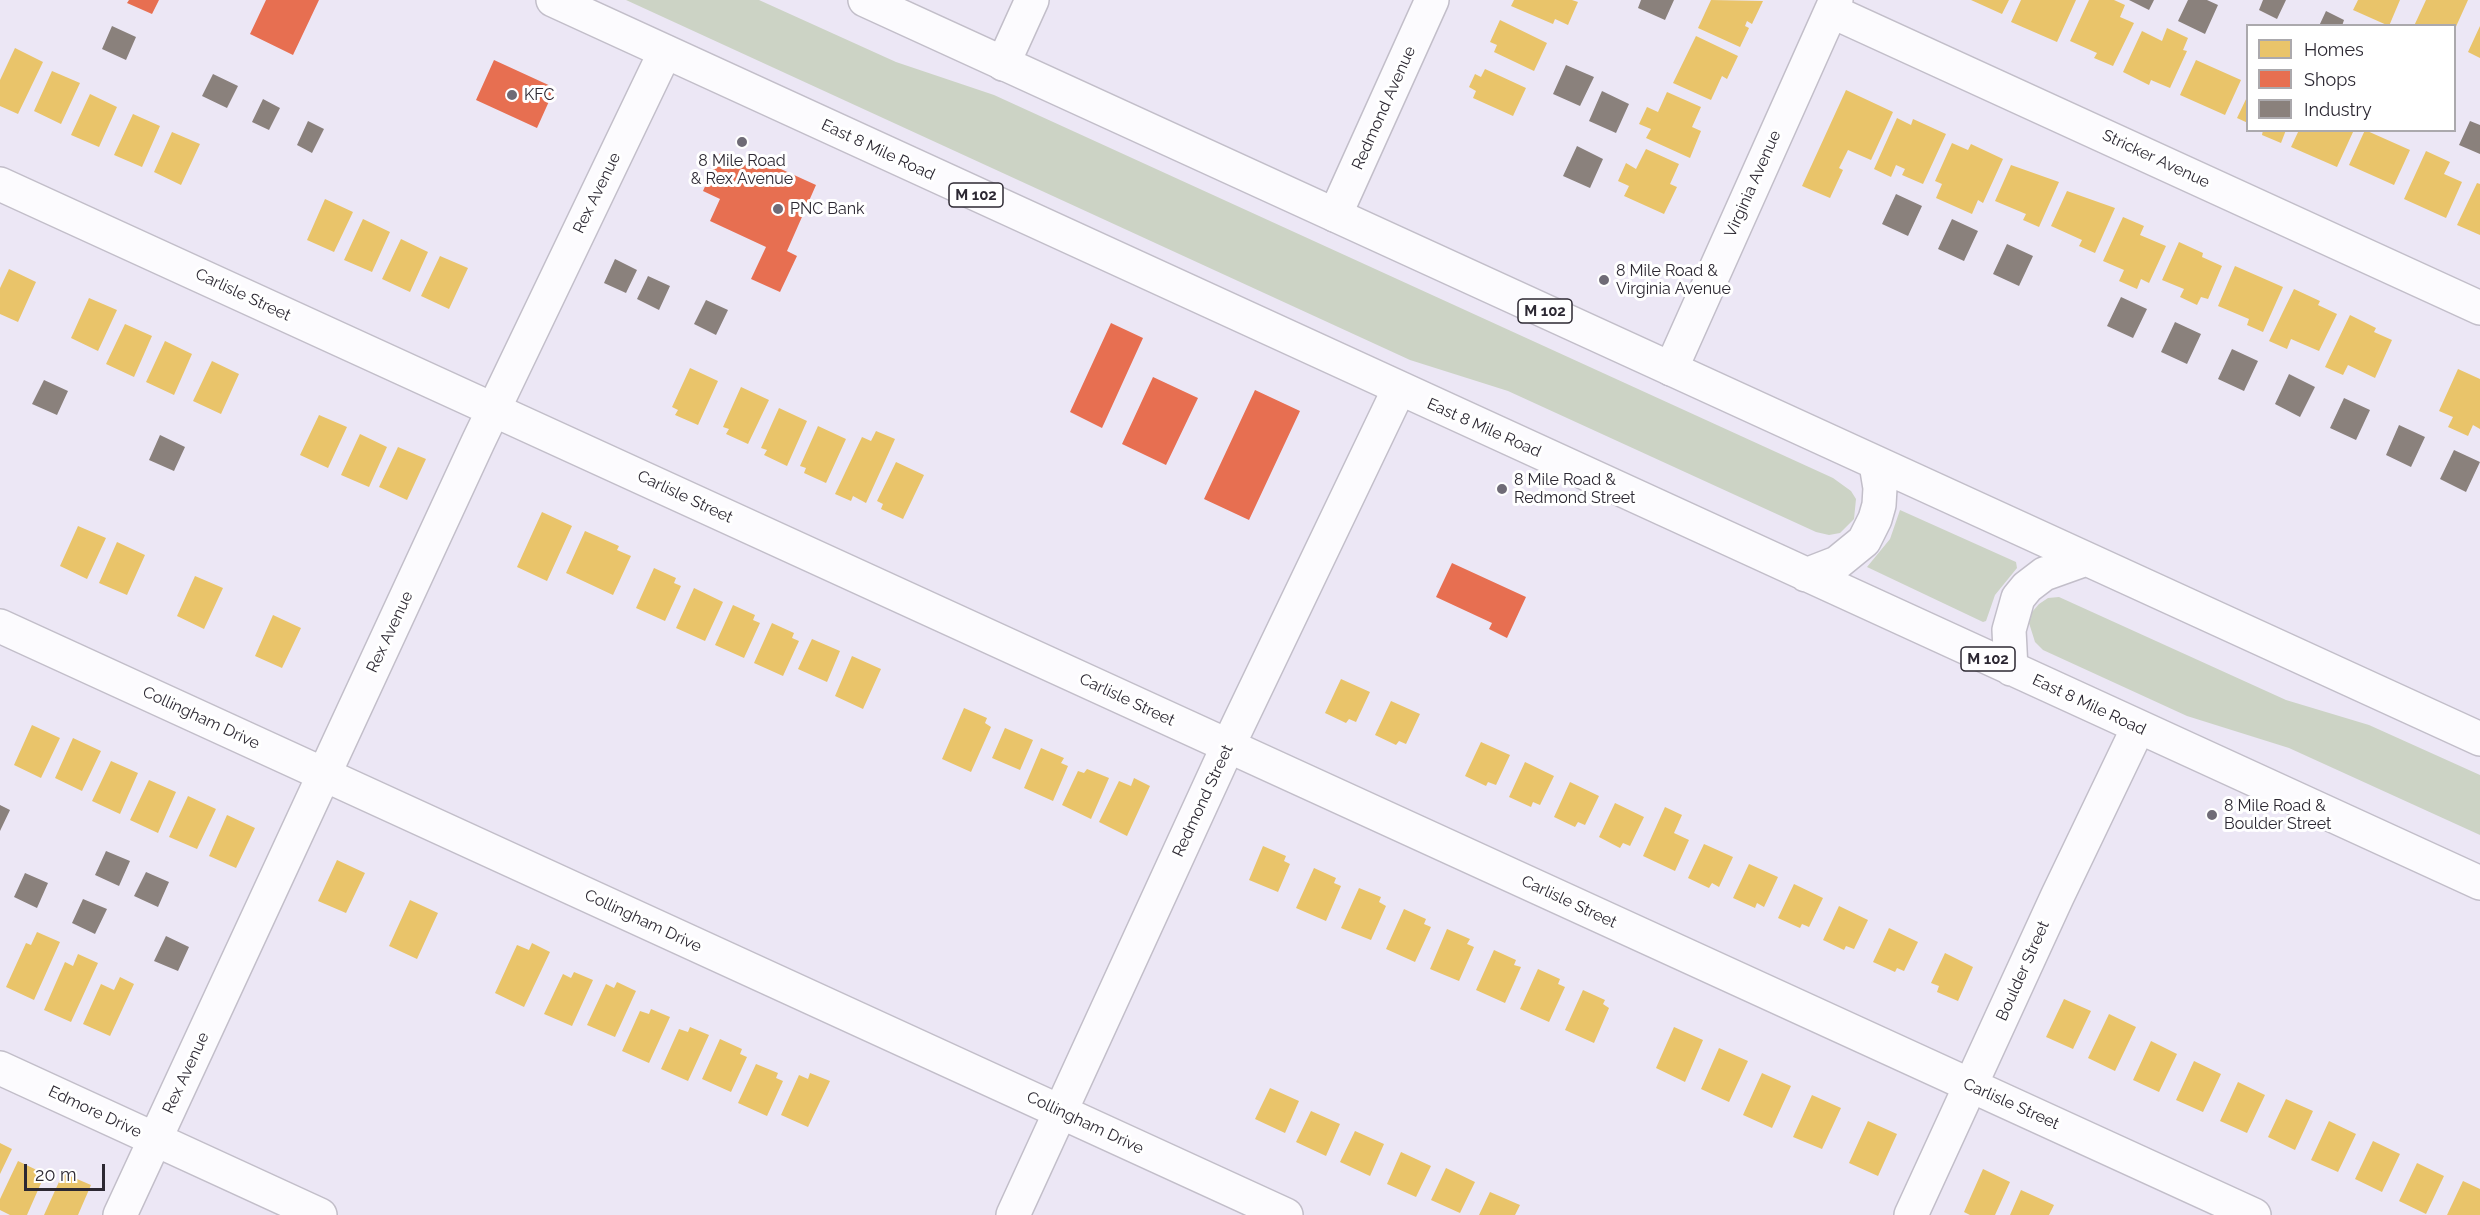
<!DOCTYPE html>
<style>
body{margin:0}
#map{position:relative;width:2480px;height:1215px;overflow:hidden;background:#ece7f5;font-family:Raleway,sans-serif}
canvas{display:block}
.legend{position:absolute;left:2246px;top:24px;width:210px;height:108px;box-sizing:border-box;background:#fff;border:2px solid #aba9ad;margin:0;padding:8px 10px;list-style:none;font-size:18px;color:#2c2832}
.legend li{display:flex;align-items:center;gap:12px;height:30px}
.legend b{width:30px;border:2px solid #aba9ad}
.scale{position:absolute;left:24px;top:1164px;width:81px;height:27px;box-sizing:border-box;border:3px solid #2c2832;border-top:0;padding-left:8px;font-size:18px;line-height:21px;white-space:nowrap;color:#2c2832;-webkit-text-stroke:4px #fff;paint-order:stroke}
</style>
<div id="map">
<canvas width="2480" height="1215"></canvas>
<ul class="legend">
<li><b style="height:16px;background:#e9c46a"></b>Homes</li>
<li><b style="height:16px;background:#e76f51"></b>Shops</li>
<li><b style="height:16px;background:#8a817c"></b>Industry</li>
</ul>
<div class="scale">20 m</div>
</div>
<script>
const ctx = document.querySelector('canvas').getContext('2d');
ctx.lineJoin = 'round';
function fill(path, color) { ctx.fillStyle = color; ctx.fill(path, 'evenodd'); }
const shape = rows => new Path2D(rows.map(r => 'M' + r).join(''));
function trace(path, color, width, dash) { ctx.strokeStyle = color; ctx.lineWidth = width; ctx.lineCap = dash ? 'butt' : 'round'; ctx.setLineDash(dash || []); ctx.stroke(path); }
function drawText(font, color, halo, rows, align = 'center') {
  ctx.font = font + ' Raleway,sans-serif'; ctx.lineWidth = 6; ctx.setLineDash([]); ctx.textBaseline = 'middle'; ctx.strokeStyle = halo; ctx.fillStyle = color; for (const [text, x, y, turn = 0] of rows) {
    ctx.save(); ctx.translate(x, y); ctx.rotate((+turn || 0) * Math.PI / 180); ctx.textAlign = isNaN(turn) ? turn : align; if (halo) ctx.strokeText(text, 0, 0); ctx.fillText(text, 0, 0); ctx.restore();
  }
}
const green = shape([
 [626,0,759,0,896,62,994,95,1833,478,1851,491,1856,499,1854,519,1840,533,1829,535,1816,532,1508,391,1410,360],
 [1900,510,2016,562,2017,568,1995,595,1986,621,1983,622,1867,567,1890,539],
 [2059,597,2286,700,2369,725,2480,775,2480,835,2289,748,2187,716,2043,650,2035,642,2029,623,2032,612,2039,604,2048,598]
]);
const homes = shape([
 [1514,0,1572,0,1578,2,1568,25,1555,19,1553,24,1511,6],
 [1711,0,1763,1,1752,24,1747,21,1745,26,1749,28,1740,47,1698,28],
 [1971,0,2009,0,2002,14],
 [2021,0,2076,0,2057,42,2011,22],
 [2089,0,2114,0,2125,5,2120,17,2134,23,2113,66,2094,58,2097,53,2070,41],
 [2358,0,2400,0,2389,26,2353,10],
 [2426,0,2468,0,2454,31,2454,26,2414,26],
 [1500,20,1547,43,1534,71,1494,52,1497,45,1490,42],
 [2480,26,2480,58,2468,52],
 [2167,28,2188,38,2183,50,2187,51,2170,88,2151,80,2149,85,2123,72,2142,31,2162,41],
 [1696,36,1738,56,1727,79,1722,76,1711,100,1673,83],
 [15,48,43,62,18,114,0,106,0,80],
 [2196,60,2241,80,2225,115,2180,95],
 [1485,69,1526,88,1513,116,1473,98,1476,91,1469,87,1475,74,1481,77],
 [52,71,80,83,61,124,34,111],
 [1846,90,1893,112,1871,160,1848,150,1839,168,1843,170,1830,198,1802,186],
 [1667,92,1701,107,1692,127,1701,131,1690,158,1646,138,1651,129,1639,124,1647,107,1658,112],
 [90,94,117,107,99,147,71,135],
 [2248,95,2248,123,2237,118],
 [133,114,160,126,142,167,114,155],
 [1897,118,1911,125,1913,119,1946,134,1923,184,1902,175,1905,169,1896,165,1891,177,1874,169],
 [2263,130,2286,130,2281,143,2262,135],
 [2299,130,2350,130,2353,132,2337,167,2291,147],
 [2365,130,2410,150,2394,185,2349,165],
 [172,132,200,144,181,185,154,172],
 [1952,143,1968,150,1971,144,2003,159,1983,203,1978,200,1972,214,1936,198,1942,184,1935,181],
 [1646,149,1679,164,1670,184,1677,187,1664,214,1624,196,1629,186,1618,181,1626,163,1636,169],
 [2426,151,2450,162,2444,174,2462,182,2446,218,2404,199],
 [2011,165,2059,182,2039,227,2023,220,2026,214,1995,201],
 [2477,183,2480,184,2480,235,2457,225],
 [2067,191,2115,208,2095,253,2079,246,2082,240,2051,226],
 [325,199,353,212,334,252,307,240],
 [2123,217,2144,226,2140,235,2166,246,2149,283,2141,279,2137,289,2119,281,2124,270,2103,261],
 [363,219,390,232,372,272,344,260],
 [401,239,428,252,410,292,382,279],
 [2179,242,2203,253,2202,257,2222,266,2208,299,2201,297,2197,305,2180,297,2184,289,2162,280],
 [440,256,468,268,449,309,421,296],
 [2235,266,2283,287,2263,332,2247,325,2249,319,2218,306],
 [9,269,36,282,18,322,0,314,0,288],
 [2294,289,2320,301,2318,305,2337,314,2319,351,2291,339,2287,349,2269,341],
 [89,298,117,310,98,351,71,338],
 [2350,315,2376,328,2374,332,2392,340,2375,378,2348,365,2343,375,2325,367],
 [125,324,152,336,134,377,106,364],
 [165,341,192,354,174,395,146,382],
 [212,361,239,374,221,414,193,401],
 [690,368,718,381,698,425,675,415,678,410,672,407],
 [2458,369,2480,379,2480,429,2473,425,2468,436,2448,427,2453,417,2439,411],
 [741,387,769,400,748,444,726,434,729,429,723,427],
 [779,408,807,421,787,466,764,455,767,450,761,448],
 [319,415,347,427,328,468,300,455],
 [818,426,846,439,826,483,804,473,806,468,800,466],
 [876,431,895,439,866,503,853,496,851,501,835,494,862,437,871,441],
 [360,434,387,447,369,487,341,475],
 [398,447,426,459,407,500,379,487],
 [896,462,924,475,903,519,881,509,883,504,877,501],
 [542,512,572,526,547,581,517,567],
 [78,526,106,538,87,579,60,566],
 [585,531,619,546,617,550,631,556,613,595,566,573],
 [117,542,145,555,127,595,99,583],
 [654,568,676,578,674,583,681,586,665,621,636,608],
 [195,576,223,588,204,629,177,616],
 [694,588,723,602,705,641,676,628],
 [733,605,755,615,753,620,760,623,744,658,715,645],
 [273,615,301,628,282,668,255,656],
 [772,623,794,633,792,638,799,641,783,676,754,663],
 [812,639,840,651,827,682,798,669],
 [852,656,881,669,863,709,835,696],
 [1341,679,1370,692,1356,722,1349,719,1346,723,1325,713],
 [1391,701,1420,714,1406,744,1399,741,1396,745,1375,735],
 [964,708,987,718,985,723,991,727,971,772,942,759],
 [32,725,60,738,41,778,14,765],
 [1005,728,1033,740,1020,770,992,758],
 [73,738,101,751,82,791,55,778],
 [1481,742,1510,755,1496,785,1488,782,1486,786,1465,776],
 [1041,748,1064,758,1061,763,1068,766,1053,801,1024,788],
 [111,761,138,773,120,814,92,801],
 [1525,762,1554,776,1540,805,1533,802,1531,807,1509,797],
 [1087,769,1109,778,1091,819,1062,805,1078,771,1084,773],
 [1134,778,1150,786,1127,836,1099,822,1119,781,1131,786],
 [149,780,176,792,158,833,130,820],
 [1570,782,1599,796,1585,825,1578,822,1575,827,1554,817],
 [188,796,216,809,197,849,169,837],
 [1615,803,1644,817,1630,846,1623,843,1620,848,1599,837],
 [1665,807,1682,815,1674,833,1689,840,1675,871,1643,856],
 [227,815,255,828,236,868,209,856],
 [1704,844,1733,857,1719,887,1712,883,1709,888,1688,878],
 [1263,846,1286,856,1284,861,1290,864,1278,892,1249,880],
 [337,860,365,873,346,913,318,901],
 [1749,864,1778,877,1764,907,1757,903,1755,908,1733,898],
 [1314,868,1336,878,1334,883,1341,886,1326,921,1296,908],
 [1794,884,1823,898,1809,927,1802,924,1800,928,1778,918],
 [1359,888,1381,897,1379,902,1386,906,1371,940,1341,928],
 [410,900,438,913,417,959,389,946],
 [1839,906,1868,920,1854,949,1846,946,1844,950,1823,940],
 [1404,909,1426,919,1424,924,1431,927,1415,962,1386,949],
 [1889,928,1918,942,1904,971,1897,968,1895,972,1873,962],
 [1447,929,1470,939,1467,944,1474,947,1459,981,1430,969],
 [37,932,60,942,34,1000,6,987,26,943,31,945],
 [532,943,550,952,524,1007,495,993,517,945,529,950],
 [1494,950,1516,960,1514,965,1521,967,1505,1003,1476,990],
 [1945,953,1973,967,1958,1001,1937,992,1939,986,1931,983],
 [78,954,98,963,71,1022,44,1010,65,962,73,966],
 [1538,969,1560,979,1558,984,1565,987,1549,1022,1520,1009],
 [574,972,593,980,572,1026,544,1014,563,974,571,978],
 [120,977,134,984,110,1036,83,1024,101,984,114,990],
 [617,982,636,991,615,1037,587,1025,606,984,614,988],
 [1583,990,1605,1000,1603,1004,1609,1008,1594,1043,1565,1030],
 [2064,999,2091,1011,2073,1049,2046,1037],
 [651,1009,670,1017,649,1063,622,1051,640,1011,649,1014],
 [2109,1014,2136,1027,2115,1071,2088,1058],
 [690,1027,709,1035,688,1081,661,1069,679,1029,688,1032],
 [1674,1027,1703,1040,1685,1082,1656,1068],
 [720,1039,742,1049,740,1054,747,1057,731,1092,702,1079],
 [2151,1041,2177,1054,2159,1092,2133,1080],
 [1719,1048,1748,1061,1729,1102,1701,1089],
 [2194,1061,2221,1074,2203,1112,2176,1100],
 [756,1064,778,1073,776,1078,783,1081,767,1116,738,1103],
 [810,1073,830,1081,808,1127,781,1115,799,1075,808,1079],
 [1762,1073,1791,1086,1772,1128,1743,1115],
 [2238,1082,2265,1095,2247,1133,2220,1121],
 [1270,1088,1299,1101,1285,1133,1255,1119],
 [1812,1095,1841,1108,1822,1149,1793,1137],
 [2286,1099,2313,1111,2295,1150,2268,1137],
 [1311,1111,1340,1124,1326,1156,1296,1142],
 [1868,1121,1897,1134,1878,1176,1849,1163],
 [2329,1121,2356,1134,2338,1172,2311,1160],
 [1355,1131,1384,1144,1370,1176,1340,1162],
 [2373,1141,2400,1154,2382,1192,2355,1179],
 [0,1143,12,1149,0,1174],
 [1401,1152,1431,1166,1416,1197,1387,1184],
 [18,1161,45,1174,27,1215,10,1215,0,1210,0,1199],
 [2417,1163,2444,1176,2426,1214,2399,1201],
 [1446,1168,1475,1182,1460,1213,1431,1200],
 [1983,1169,2010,1182,1995,1215,1970,1215,1964,1212],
 [63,1173,91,1185,78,1215,44,1215],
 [2463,1181,2480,1189,2480,1215,2447,1215],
 [2021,1190,2054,1205,2049,1215,2010,1215],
 [1490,1192,1520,1205,1515,1215,1479,1215]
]);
const shops = shape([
 [129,0,159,0,152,14,127,3],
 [266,0,319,0,293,55,250,34],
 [494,60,555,88,537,128,476,100],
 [720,153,757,170,761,160,816,185,787,251,797,256,780,292,751,279,766,247,710,221,720,199,703,191],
 [1111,323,1143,338,1102,428,1070,412],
 [1153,377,1198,398,1166,465,1122,444],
 [1255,390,1300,411,1249,520,1204,499],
 [1452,563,1526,597,1507,638,1489,629,1492,623,1436,597]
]);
const industry = shape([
 [1641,0,1674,0,1665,20,1638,8],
 [2129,0,2154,0,2149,10],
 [2188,0,2207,0,2218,5,2205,34,2178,21],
 [2263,0,2286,0,2277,19,2259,10],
 [2326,11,2344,20,2342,26,2319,26],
 [112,26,136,37,126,60,102,49],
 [1566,65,1594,77,1580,106,1553,94],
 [213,74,238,86,227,108,202,96],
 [1602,91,1629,104,1616,133,1589,121],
 [263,99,280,108,269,130,252,122],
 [308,121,324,129,312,153,297,145],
 [2470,121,2480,125,2480,154,2459,145],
 [1577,146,1603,159,1590,188,1563,176],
 [1896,194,1922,206,1908,236,1882,224],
 [1952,219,1978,231,1964,261,1938,249],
 [2007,244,2033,256,2019,286,1993,274],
 [615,259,637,270,626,293,604,283],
 [648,276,670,286,659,310,637,299],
 [2121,297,2147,309,2133,338,2107,326],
 [706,300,728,310,716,335,694,324],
 [2175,322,2201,334,2187,364,2161,352],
 [2232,349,2258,361,2244,391,2218,379],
 [2289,374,2315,387,2300,417,2275,404],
 [44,380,68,391,57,415,32,404],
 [2344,398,2370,410,2356,440,2330,428],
 [2399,425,2425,437,2411,467,2386,455],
 [160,435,185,447,174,471,149,460],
 [2454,450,2480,462,2466,492,2440,479],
 [0,805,10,810,0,831],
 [106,851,130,861,119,886,95,875],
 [146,872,169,882,158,907,134,896],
 [25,873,48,883,37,908,14,897],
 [83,899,107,909,95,934,72,923],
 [166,936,189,947,178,971,154,961]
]);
const minor = shape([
 [1831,11,2480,308],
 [1003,64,1032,0],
 [0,184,2254,1215],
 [1335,215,1432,0],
 [1671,369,1836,0],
 [0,626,1286,1215],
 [0,1068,320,1215],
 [120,1215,478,442,665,52],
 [1013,1215,1228,746,1399,389],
 [1911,1215,2057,897,2138,728]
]);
const trunk = shape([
 [553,0,2480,883],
 [865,0,2480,739],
 [1806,575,1837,563,1864,541,1875,519,1879,505,1880,488,1876,464],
 [2011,669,2009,630,2018,598,2027,587,2044,574,2086,559]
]);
const markers = [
 [512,95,6,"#6f6b76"],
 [742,142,6,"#6f6b76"],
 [778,209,6,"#6f6b76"],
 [1604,280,6,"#6f6b76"],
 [1502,489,6,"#6f6b76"],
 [2212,815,6,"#6f6b76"]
];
const shields = [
 [976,195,54],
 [1545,311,54],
 [1988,659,54]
];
const shieldNames = [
 ["M 102",976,195],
 ["M 102",1545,311],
 ["M 102",1988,659]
];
const poiNames = [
 ["KFC",524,95],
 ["8 Mile Road",742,161,"center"],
 ["& Rex Avenue",742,179,"center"],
 ["PNC Bank",790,209],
 ["8 Mile Road &",1616,271],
 ["Virginia Avenue",1616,289],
 ["8 Mile Road &",1514,480],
 ["Redmond Street",1514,498],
 ["8 Mile Road &",2224,806],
 ["Boulder Street",2224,824]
];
const streetNames = [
 ["Redmond Avenue",1384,108,-66],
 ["East 8 Mile Road",878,150,25],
 ["Stricker Avenue",2156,159,25],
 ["Virginia Avenue",1753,184,-66],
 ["Rex Avenue",597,193,-64],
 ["Carlisle Street",243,295,25],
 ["East 8 Mile Road",1484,428,24],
 ["Carlisle Street",685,497,25],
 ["Rex Avenue",390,632,-65],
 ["Carlisle Street",1127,700,25],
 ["East 8 Mile Road",2089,705,25],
 ["Collingham Drive",201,718,25],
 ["Redmond Street",1203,801,-65],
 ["Carlisle Street",1569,902,25],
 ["Collingham Drive",643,921,25],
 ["Boulder Street",2023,971,-66],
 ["Rex Avenue",186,1073,-65],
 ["Carlisle Street",2011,1104,24],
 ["Edmore Drive",95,1112,25],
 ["Collingham Drive",1085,1123,25]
];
fill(green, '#ccd3c5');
fill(homes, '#e9c46a');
fill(shops, '#e76f51');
fill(industry, '#8a817c');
trace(minor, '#c2bec9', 36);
trace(trunk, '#c2bec9', 36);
trace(minor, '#fcfbfe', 33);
trace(trunk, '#fcfbfe', 33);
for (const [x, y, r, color] of markers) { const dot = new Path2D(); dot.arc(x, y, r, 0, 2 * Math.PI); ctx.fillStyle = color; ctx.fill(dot); trace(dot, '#fff', 2); }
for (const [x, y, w] of shields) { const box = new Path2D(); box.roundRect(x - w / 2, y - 12, w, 24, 4.5); ctx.fillStyle = '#fff'; ctx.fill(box); trace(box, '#2c2832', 1.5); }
drawText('bold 15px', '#2c2832', null, shieldNames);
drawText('16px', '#2c2832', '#fff', poiNames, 'left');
drawText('16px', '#2c2832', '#fff', streetNames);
</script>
